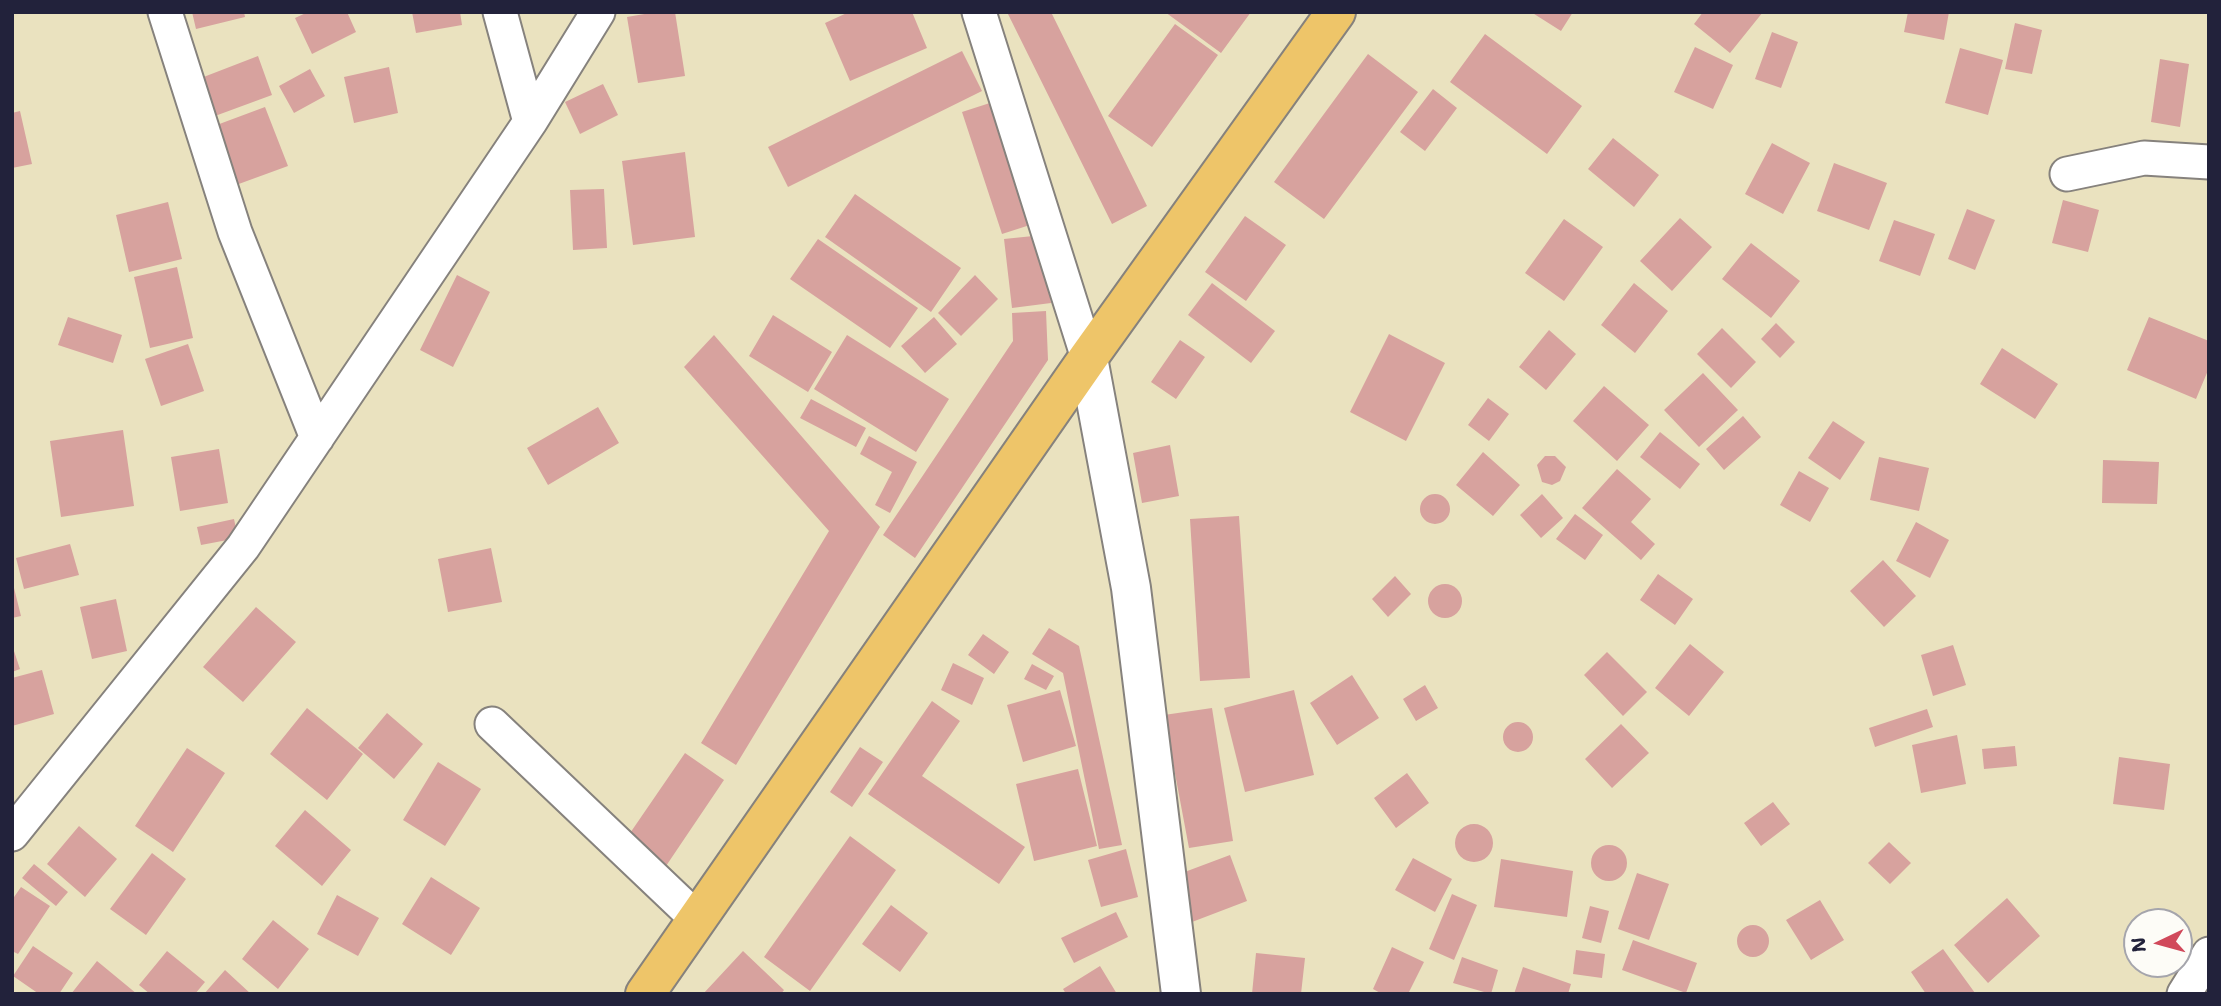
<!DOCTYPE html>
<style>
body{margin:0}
#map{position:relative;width:2221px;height:1006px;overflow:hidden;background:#eae2bf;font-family:"Shantell Sans",sans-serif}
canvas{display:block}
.frame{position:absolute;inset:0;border:14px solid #22223b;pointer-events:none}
.north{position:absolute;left:2123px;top:908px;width:70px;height:70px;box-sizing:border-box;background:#fdfcf7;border:2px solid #a5a5ac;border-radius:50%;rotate:265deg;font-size:19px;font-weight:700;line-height:28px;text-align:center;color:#22223b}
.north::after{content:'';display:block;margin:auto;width:24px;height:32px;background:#d1495b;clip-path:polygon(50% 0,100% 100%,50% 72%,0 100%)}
</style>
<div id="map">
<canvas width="2221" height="1006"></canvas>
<div class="frame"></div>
<div class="north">N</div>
</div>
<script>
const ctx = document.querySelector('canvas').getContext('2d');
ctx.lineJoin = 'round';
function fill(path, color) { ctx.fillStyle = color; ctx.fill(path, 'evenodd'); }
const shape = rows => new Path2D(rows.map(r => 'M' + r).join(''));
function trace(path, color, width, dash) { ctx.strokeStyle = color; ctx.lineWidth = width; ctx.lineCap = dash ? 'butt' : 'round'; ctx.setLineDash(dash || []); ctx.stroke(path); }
const building = shape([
 [192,12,244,12,245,17,196,29],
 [308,12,347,12,356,32,312,54,295,18],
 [412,12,460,12,462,25,416,33],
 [656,12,675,12,685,76,638,83,627,17],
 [849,12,912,12,927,48,850,81,825,23],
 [1007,12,1051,12,1147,206,1112,224],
 [1165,12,1251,12,1221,53],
 [1531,12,1573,12,1561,31],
 [1703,12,1763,12,1730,53,1694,24],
 [1908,12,1949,12,1944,40,1904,32],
 [2015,23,2042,30,2032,74,2005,69],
 [1175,24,1218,55,1152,147,1108,116],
 [1772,32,1798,42,1781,88,1755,79],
 [1485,34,1582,106,1547,154,1450,82],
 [1695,47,1733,65,1713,109,1674,92],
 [1960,48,2003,60,1988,115,1945,103],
 [962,51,982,91,788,187,768,147],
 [1368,54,1418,92,1324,219,1274,182],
 [258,56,272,95,215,116,201,78],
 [2160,59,2189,64,2180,127,2151,122],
 [389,67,398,113,354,123,344,77],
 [310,69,325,96,294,113,279,86],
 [603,84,618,115,580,134,565,102],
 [1433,89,1457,108,1425,151,1400,132],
 [993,102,1033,224,1002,234,962,112],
 [265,107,288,166,236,185,214,126],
 [20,111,32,164,12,168,12,113],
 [1613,138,1659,175,1634,207,1588,169],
 [1772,143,1810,163,1783,214,1745,194],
 [685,152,695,237,633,245,622,161],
 [1834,163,1887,183,1869,230,1817,211],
 [604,189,607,248,573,250,570,190],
 [855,194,961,268,931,312,825,237],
 [2063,200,2099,210,2088,252,2052,243],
 [168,202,182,259,129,272,116,215],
 [1967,209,1995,220,1975,270,1948,259],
 [1245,216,1286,245,1246,301,1205,272],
 [1680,218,1712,247,1672,291,1640,261],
 [1564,219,1603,247,1564,301,1525,273],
 [1894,220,1935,234,1920,276,1879,261],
 [1043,235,1051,303,1012,308,1004,239],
 [818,239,918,308,890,348,790,279],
 [1751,243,1800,281,1771,318,1722,279],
 [177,267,193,338,150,348,134,277],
 [457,275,490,292,453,367,420,350],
 [975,275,998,299,961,336,938,313],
 [1212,283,1275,331,1251,363,1188,315],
 [1634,283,1668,311,1635,353,1601,325],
 [1046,311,1048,360,915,558,883,535,1013,341,1012,313],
 [773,315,832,352,808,392,749,356],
 [68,317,122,335,113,363,58,345],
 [934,317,957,344,925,373,901,346],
 [2149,317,2209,341,2209,368,2196,399,2127,370],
 [1776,323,1795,342,1780,358,1761,339],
 [1722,328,1756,362,1731,388,1697,354],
 [1549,330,1576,354,1546,390,1519,367],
 [1389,334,1445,363,1406,441,1350,412],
 [714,335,880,527,736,765,701,743,829,531,684,367],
 [847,335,949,399,916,452,814,389],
 [1180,340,1205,357,1176,399,1151,382],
 [188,344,204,391,161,406,145,359],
 [2002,348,2058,384,2035,419,1980,384],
 [1703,373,1738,410,1699,447,1664,410],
 [1604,386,1649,425,1617,461,1573,421],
 [1488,398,1509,414,1489,441,1468,425],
 [811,399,866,428,856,447,800,418],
 [598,407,619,443,548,485,527,448],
 [1743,416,1761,437,1724,470,1706,449],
 [1833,421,1865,442,1840,480,1808,458],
 [123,430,134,506,61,517,50,441],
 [1660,432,1700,464,1680,489,1640,457],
 [869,436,917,462,890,513,875,505,892,472,860,454],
 [1170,445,1179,496,1142,503,1133,453],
 [219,449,228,503,180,511,171,457],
 [1483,452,1520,485,1493,516,1456,485],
 [1545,456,1555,456,1566,467,1560,481,1552,485,1542,482,1537,465],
 [1879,457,1929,468,1919,511,1870,500],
 [2103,460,2159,462,2157,504,2102,503],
 [1617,469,1651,499,1631,522,1655,544,1641,560,1582,508],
 [1799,471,1829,488,1810,522,1780,505],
 [1542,494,1563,518,1541,538,1520,515],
 '1420 509a15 15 0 1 1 30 0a15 15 0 1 1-30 0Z',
 [1575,514,1603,535,1585,560,1556,539],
 [1239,516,1250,678,1200,681,1190,519],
 [234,519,238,538,201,545,197,527],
 [1916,522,1949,540,1930,578,1896,561],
 [70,544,79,575,24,589,16,558],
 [491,548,502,602,448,612,438,559],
 [1883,560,1916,596,1884,627,1850,591],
 [1658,574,1693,599,1675,625,1640,600],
 [1395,576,1411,594,1388,617,1372,599],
 [12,580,21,616,12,618],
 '1428 601a17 17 0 1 1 34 0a17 17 0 1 1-34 0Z',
 [116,599,127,651,92,659,80,607],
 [256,607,296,642,243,702,203,667],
 [1049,628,1079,646,1122,845,1099,849,1063,673,1032,654],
 [983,634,1009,652,994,674,968,655],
 [1690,644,1724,672,1689,716,1655,688],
 [12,645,20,669,12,672],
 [1953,645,1966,685,1933,696,1921,655],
 [1607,652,1647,692,1623,716,1584,675],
 [953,663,984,678,972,705,941,690],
 [1032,664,1054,676,1046,690,1024,679],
 [42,670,54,714,12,726,12,678],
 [1352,675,1379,718,1337,745,1310,703],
 [1425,685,1438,708,1416,721,1403,699],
 [1060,690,1076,746,1023,762,1007,705],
 [1294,690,1314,775,1245,792,1224,708],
 [932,701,960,721,922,776,1025,847,999,884,868,794],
 [307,708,363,754,327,800,270,754],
 [1212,708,1233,841,1189,848,1164,715],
 [1927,709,1933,727,1875,747,1869,728],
 [387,713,423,744,394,779,358,748],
 '1503 737a15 15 0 1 1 30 0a15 15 0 1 1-30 0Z',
 [1621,724,1649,753,1612,788,1585,759],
 [1957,735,1966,784,1921,793,1912,745],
 [2015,746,2017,766,1984,769,1982,749],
 [860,747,883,762,852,807,830,792],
 [187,748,225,773,173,852,135,826],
 [685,753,724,780,666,866,626,839],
 [2119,757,2170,764,2164,810,2113,804],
 [438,762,481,789,445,846,403,820],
 [1078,769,1097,846,1034,861,1016,784],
 [1407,773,1429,803,1396,828,1374,798],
 [1773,802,1790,824,1761,846,1744,823],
 [305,810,351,850,322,886,275,846],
 '1455 843a19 19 0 1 1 38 0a19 19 0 1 1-38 0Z',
 [79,826,117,859,85,897,47,864],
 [850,836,896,870,810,991,764,957],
 [1889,842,1911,863,1890,884,1868,863],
 '1591 863a18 18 0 1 1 36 0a18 18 0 1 1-36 0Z',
 [1126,849,1138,897,1101,907,1088,860],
 [152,853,186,879,146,935,110,909],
 [1230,855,1247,901,1192,922,1174,876],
 [1413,858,1452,879,1435,912,1395,890],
 [1501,859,1573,871,1567,917,1494,907],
 [34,864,68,892,56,906,22,878],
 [1637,873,1669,884,1649,940,1618,929],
 [431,877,480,908,451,955,402,924],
 [21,887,50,906,18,954,12,951,12,900],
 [1452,894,1477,905,1454,960,1429,949],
 [337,895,379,918,358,956,317,934],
 [2007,898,2040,936,1988,983,1954,945],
 [1820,900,1844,940,1811,960,1786,920],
 [891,905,928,933,900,972,862,944],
 [1590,906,1609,911,1601,943,1582,938],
 [1116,912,1128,937,1074,963,1061,938],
 [273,920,309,949,278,989,242,959],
 '1737 941a16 16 0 1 1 32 0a16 16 0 1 1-32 0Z',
 [1633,940,1697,963,1686,993,1622,970],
 [33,946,73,973,59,994,39,994,13,976],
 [1392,947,1424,962,1408,994,1382,994,1373,989],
 [1943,949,1975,993,1974,994,1926,994,1911,972],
 [1576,950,1605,954,1602,978,1573,974],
 [167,951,205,982,195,994,150,994,139,985],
 [743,951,784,990,781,994,703,994],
 [1256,953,1305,958,1301,994,1252,994],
 [1462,957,1498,970,1491,994,1453,983],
 [97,961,137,994,71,994],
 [1100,966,1117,994,1066,994,1063,989],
 [1523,967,1571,984,1568,994,1514,994],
 [225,970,251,994,204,994]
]);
const minor = shape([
 [165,12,235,232,317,438],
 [500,12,530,122],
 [979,12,1088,358],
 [2067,174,2144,158,2209,162],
 [492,724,697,919],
 [12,834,243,547,530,122,598,12],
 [2184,994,2209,954]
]);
const tertiary = shape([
 [1088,358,1131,588,1181,994]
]);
const primary = shape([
 [645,994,1088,358,1336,12]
]);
fill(building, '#d7a29e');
trace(minor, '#86827d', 37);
trace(tertiary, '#86827d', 42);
trace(primary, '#86827d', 42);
trace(minor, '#fff', 33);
trace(tertiary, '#fff', 38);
trace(primary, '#eec569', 38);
</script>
